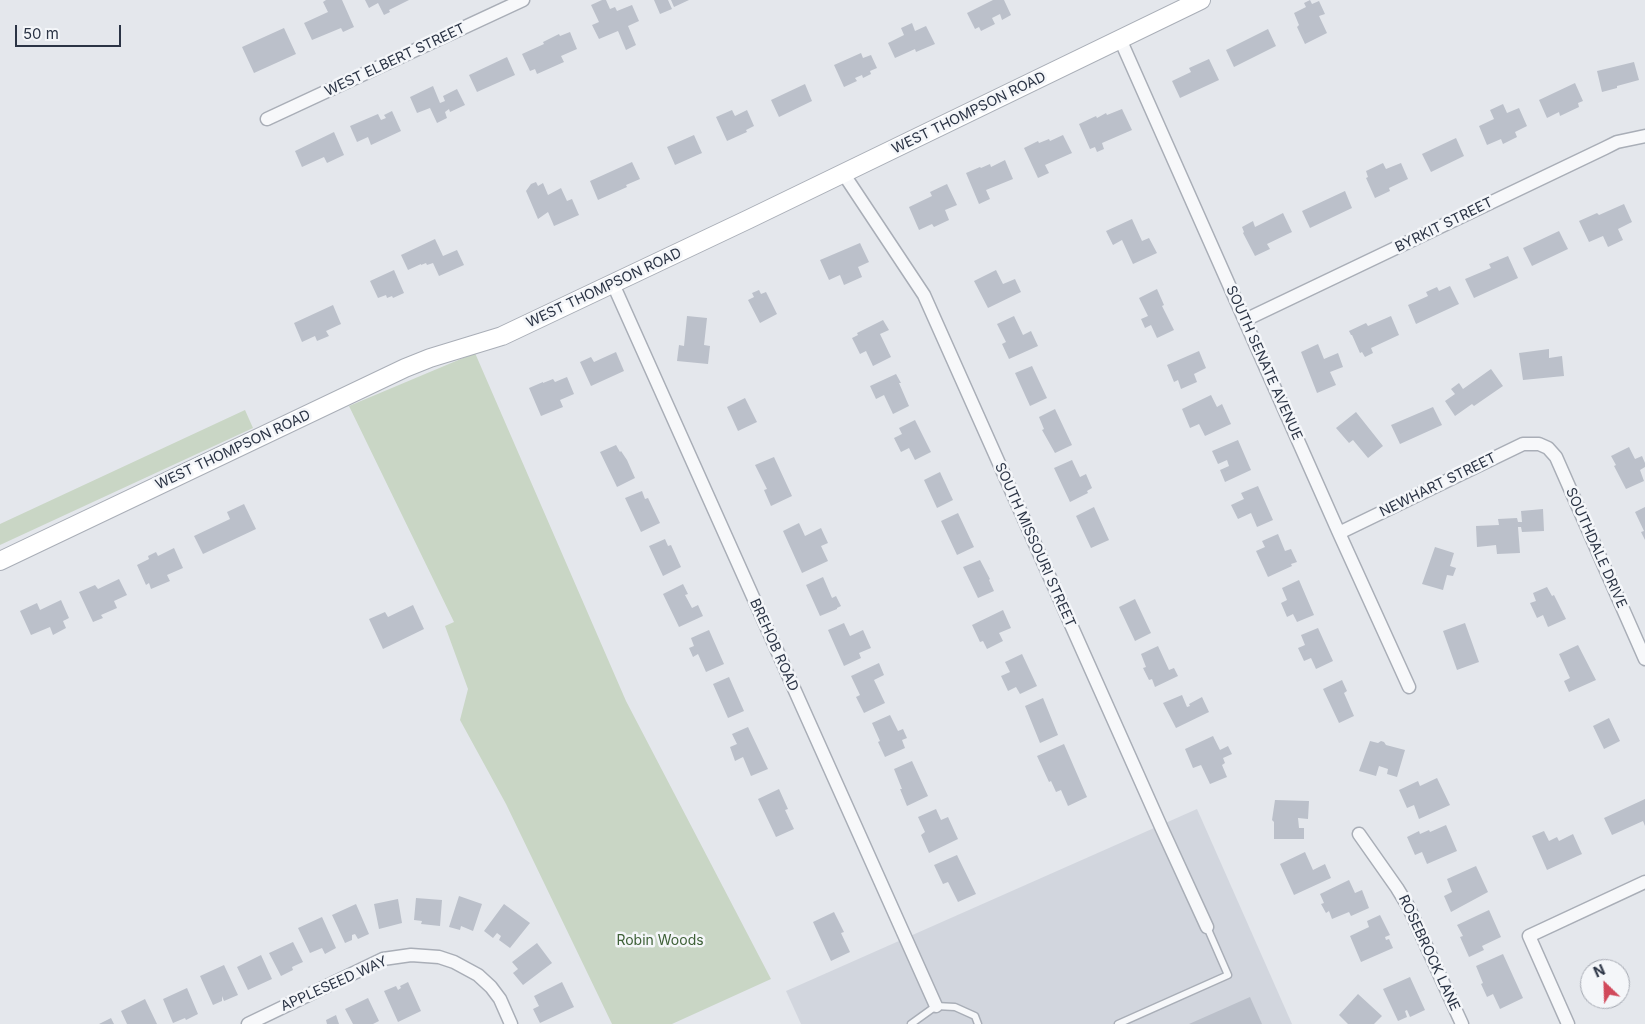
<!DOCTYPE html>
<style>
body{margin:0}
#map{position:relative;width:1645px;height:1024px;overflow:hidden;background:#e4e7ec;font-family:Inter,sans-serif}
canvas{display:block}
.north{position:absolute;left:1580px;top:959px;width:50px;height:50px;box-sizing:border-box;background:#f4f6f9;border:1px solid #a4a8b1;border-radius:50%;rotate:336deg;font-size:14px;font-weight:700;line-height:20px;text-align:center;color:#2b3445}
.north::after{content:'';display:block;margin:auto;width:18px;height:22px;background:#d1495b;clip-path:polygon(50% 0,100% 100%,50% 72%,0 100%)}
.scale{position:absolute;left:15px;top:25px;width:106px;height:22px;box-sizing:border-box;border:2px solid #2b3445;border-top:0;padding-left:6px;font-size:15px;line-height:18px;white-space:nowrap;color:#2b3445;-webkit-text-stroke:4px #f4f6f9;paint-order:stroke}
</style>
<div id="map">
<canvas width="1645" height="1024"></canvas>
<div class="north">N</div>
<div class="scale">50 m</div>
</div>
<script>
const ctx = document.querySelector('canvas').getContext('2d');
ctx.lineJoin = 'round';
function fill(path, color) { ctx.fillStyle = color; ctx.fill(path, 'evenodd'); }
const shape = rows => new Path2D(rows.map(r => 'M' + r).join(''));
function trace(path, color, width, dash) { ctx.strokeStyle = color; ctx.lineWidth = width; ctx.lineCap = dash ? 'butt' : 'round'; ctx.setLineDash(dash || []); ctx.stroke(path); }
function drawText(font, color, halo, rows, align = 'center') {
  ctx.font = font + ' Inter,sans-serif'; ctx.lineWidth = 5; ctx.setLineDash([]); ctx.textBaseline = 'middle'; ctx.strokeStyle = halo; ctx.fillStyle = color; for (const [text, x, y, turn = 0] of rows) {
    ctx.save(); ctx.translate(x, y); ctx.rotate((+turn || 0) * Math.PI / 180); ctx.textAlign = isNaN(turn) ? turn : align; if (halo) ctx.strokeText(text, 0, 0); ctx.fillText(text, 0, 0); ctx.restore();
  }
}
const built = shape([
 [1197,809,1292,1024,801,1024,786,991]
]);
const green = shape([
 [475,353,626,701,771,979,672,1024,612,1024,506,804,460,720,468,689,445,626,454,622,349,406],
 [245,410,253,428,0,545,0,524]
]);
const building = shape([
 [326,0,342,0,354,27,343,32,341,28,312,40,304,23,328,12,323,2],
 [365,0,409,0,389,10,390,12,384,15,378,3,369,8],
 [602,0,606,0,610,9,615,7,617,11,632,5,639,21,628,26,636,45,626,50,618,31,599,39,592,25,599,22,591,5],
 [654,0,668,0,672,9,660,14],
 [671,0,689,0,674,7],
 [993,0,1004,0,1011,15,1002,20,1000,14,992,18,995,24,981,31,979,27,975,29,967,13],
 [1310,0,1312,4,1319,1,1325,14,1319,16,1327,33,1305,44,1297,27,1299,25,1294,13,1306,7,1304,3],
 [912,23,915,31,926,26,935,44,916,52,915,49,895,58,888,43,904,35,901,28],
 [284,28,296,54,254,73,242,47],
 [1268,29,1276,46,1234,67,1226,50],
 [570,32,577,49,561,56,564,62,537,74,535,69,530,71,522,54,544,44,543,42,559,34,560,36],
 [861,53,863,58,871,55,877,68,870,71,871,74,863,78,862,75,855,78,857,81,844,87,834,65],
 [507,57,515,75,477,92,469,75],
 [1209,59,1219,80,1180,98,1172,81,1191,72,1189,68],
 [1634,62,1639,80,1617,86,1617,88,1602,92,1597,71],
 [1575,83,1583,101,1578,103,1579,107,1560,116,1559,112,1547,118,1539,100],
 [805,84,812,101,779,117,771,100],
 [433,86,440,103,445,101,443,96,457,89,465,105,450,112,449,109,445,112,447,118,437,123,430,108,417,113,410,97],
 [1503,104,1507,113,1519,108,1527,126,1515,132,1517,137,1503,144,1501,139,1487,145,1479,126,1494,119,1490,110],
 [1122,109,1132,130,1102,143,1104,149,1097,152,1095,147,1090,149,1079,124,1096,116,1097,118,1106,113,1107,115],
 [732,110,735,116,747,110,754,126,746,130,747,132,727,141,716,117],
 [392,111,401,131,371,145,368,137,357,142,350,126,378,114,381,120,386,118,384,115],
 [334,132,344,155,327,163,324,157,302,167,295,151],
 [694,135,702,153,675,165,667,147],
 [1063,135,1072,153,1045,165,1049,173,1038,178,1024,148,1038,141,1039,143,1049,139,1050,141],
 [1456,138,1464,156,1431,172,1422,154],
 [1005,160,1013,179,986,190,990,199,979,204,966,173,980,167,981,168,990,164,991,167],
 [632,162,640,179,626,185,627,187,598,200,590,181],
 [1383,163,1386,169,1401,163,1408,179,1389,188,1390,191,1375,198,1366,178,1368,177,1366,171],
 [536,182,538,186,543,183,548,195,561,188,567,201,572,199,579,215,554,226,548,212,538,219,526,191,531,184],
 [947,184,957,205,945,210,949,220,934,227,932,224,919,230,909,207,932,196,930,192],
 [1345,191,1352,208,1310,228,1302,211],
 [1624,204,1632,222,1618,229,1623,240,1608,247,1603,236,1589,242,1579,221,1597,213,1599,215],
 [1283,213,1292,232,1267,244,1270,249,1255,256,1243,233,1244,232,1242,227,1253,221,1255,227],
 [1132,219,1142,241,1149,238,1157,253,1133,264,1122,240,1113,245,1106,231],
 [1559,231,1568,249,1532,266,1523,248],
 [435,239,443,256,457,250,464,265,439,276,433,263,427,265,426,263,421,265,421,264,408,270,401,255],
 [860,243,869,262,858,267,862,277,844,285,840,275,829,280,820,260],
 [1508,256,1518,278,1474,298,1465,279,1491,268,1489,264],
 [394,270,404,293,393,298,392,296,387,298,386,295,378,298,370,281],
 [996,270,1003,284,1015,279,1021,292,988,308,974,281],
 [1450,286,1459,304,1416,324,1408,305,1428,296,1426,292,1437,287,1439,291],
 [1157,289,1164,305,1162,306,1174,330,1157,338,1151,325,1145,328,1141,319,1148,316,1139,298],
 [759,290,761,294,766,292,777,314,760,323,748,300,754,297,752,293],
 [333,305,341,324,326,331,329,336,317,341,315,336,302,342,294,323],
 [687,316,707,318,704,345,710,346,708,364,677,361,679,345,684,346],
 [1014,316,1023,335,1031,331,1038,346,1009,359,1002,344,1006,342,997,324],
 [1391,316,1399,335,1371,348,1373,353,1365,357,1362,352,1360,353,1352,335,1351,335,1349,331,1366,323,1368,326],
 [883,320,889,330,880,334,891,357,873,366,866,351,860,354,852,338,858,335,857,333],
 [1318,344,1324,359,1338,353,1343,367,1330,372,1336,385,1317,393,1301,352],
 [1549,349,1549,358,1562,356,1564,376,1523,380,1519,353],
 [1199,351,1206,368,1194,374,1197,382,1181,389,1178,380,1174,382,1167,365],
 [616,352,624,371,591,386,580,362,591,357,594,362],
 [1032,366,1047,398,1030,406,1015,373],
 [1491,369,1503,386,1474,406,1472,404,1455,416,1445,401,1455,394,1451,389,1459,383,1463,389],
 [896,374,901,383,899,383,909,406,893,414,884,395,876,399,870,386],
 [567,377,574,394,560,400,563,407,541,416,529,388,543,382,543,383,553,379,555,382],
 [1211,395,1217,407,1222,404,1231,424,1205,436,1199,424,1190,428,1182,409],
 [745,398,757,422,738,431,727,407],
 [1433,407,1442,425,1400,444,1391,425],
 [1055,409,1072,445,1055,453,1042,430,1044,429,1039,417],
 [1356,412,1383,446,1368,458,1353,440,1349,443,1336,428],
 [915,420,931,452,915,460,909,448,901,452,894,438,902,434,899,428],
 [1238,440,1251,470,1225,482,1220,470,1229,466,1227,460,1218,464,1212,451],
 [616,445,620,452,621,451,627,460,635,478,617,487,600,452],
 [1629,447,1635,459,1642,456,1645,463,1645,467,1640,470,1644,481,1626,489,1614,466,1616,465,1611,456],
 [774,457,792,496,771,506,764,490,767,489,755,465],
 [1072,460,1080,477,1086,474,1092,488,1087,491,1088,493,1070,502,1054,468],
 [940,472,953,500,937,508,924,480],
 [1258,486,1273,520,1257,527,1251,513,1238,519,1231,505,1244,499,1241,493],
 [642,491,645,499,648,498,660,523,641,532,625,498],
 [244,504,256,529,203,554,194,536,230,519,227,512],
 [1094,507,1109,540,1091,548,1076,516],
 [1645,507,1645,540,1641,532,1644,531,1635,512],
 [1543,509,1544,531,1522,532,1521,527,1518,527,1520,553,1497,554,1496,545,1477,547,1476,526,1499,525,1498,519,1517,518,1518,522,1522,522,1521,511],
 [958,513,974,547,957,555,941,521],
 [799,523,805,536,821,528,828,543,821,546,828,561,802,573,783,531],
 [1278,534,1285,551,1291,549,1297,562,1291,564,1292,566,1268,577,1256,551,1265,547,1262,541],
 [665,539,668,546,671,545,681,567,663,576,649,546],
 [1435,547,1454,553,1450,566,1456,568,1453,576,1447,575,1443,590,1422,584],
 [174,548,183,568,167,575,170,581,151,589,149,583,146,585,137,565,149,559,148,556,156,552,158,556],
 [980,560,990,579,989,580,994,591,978,598,963,567],
 [823,577,832,598,836,596,841,606,837,608,837,609,820,616,806,585],
 [119,579,127,595,114,601,117,608,101,615,103,618,93,622,79,592,95,585,98,589],
 [1299,580,1314,615,1297,622,1293,614,1287,617,1281,603,1287,600,1282,588],
 [683,584,688,594,685,595,692,608,698,605,703,616,679,627,663,594],
 [1547,587,1552,596,1554,595,1566,619,1548,627,1543,615,1537,618,1530,603,1536,601,1533,593],
 [1135,599,1151,633,1135,641,1119,607],
 [61,600,69,618,63,621,66,628,53,635,50,627,31,635,20,611,37,603,40,610],
 [413,605,424,629,383,649,369,619,385,612,388,617],
 [1003,610,1011,628,999,633,1003,641,987,649,983,641,980,642,972,625],
 [844,623,850,636,863,630,871,648,859,653,861,658,844,666,828,630],
 [1465,623,1479,662,1457,670,1443,631],
 [1318,628,1333,661,1316,669,1311,658,1304,661,1298,648,1305,645,1301,635],
 [709,630,724,664,706,672,698,654,693,657,689,648,694,646,691,638],
 [1578,645,1596,680,1569,692,1564,681,1570,678,1559,654],
 [1158,646,1169,670,1174,668,1178,676,1155,687,1152,679,1149,680,1143,668,1146,667,1141,654],
 [1022,654,1037,686,1020,694,1016,687,1008,691,1001,676,1010,672,1005,662],
 [879,663,884,675,874,680,885,703,864,713,856,697,860,695,851,676],
 [729,677,744,711,728,718,713,684],
 [1342,680,1347,691,1344,693,1354,716,1339,723,1323,689],
 [1182,695,1187,707,1190,706,1189,704,1202,697,1209,712,1176,728,1163,703],
 [1043,698,1058,735,1040,743,1025,706],
 [890,715,898,731,903,729,907,738,902,740,905,748,885,757,878,742,880,741,872,723],
 [1609,718,1620,741,1604,749,1593,726],
 [748,727,768,769,751,776,743,757,735,761,730,747,737,744,732,734],
 [1213,736,1220,750,1228,746,1232,754,1223,758,1225,763,1222,765,1227,777,1210,784,1201,765,1193,768,1185,749],
 [1370,741,1378,743,1381,741,1384,742,1386,745,1405,750,1397,777,1387,774,1388,769,1379,766,1376,776,1359,771],
 [1064,744,1087,797,1068,806,1061,790,1056,792,1051,781,1049,782,1037,756],
 [912,761,928,796,907,806,900,789,902,789,894,769],
 [1437,778,1450,805,1419,819,1414,805,1407,808,1399,790,1418,781,1420,786],
 [779,789,788,809,785,810,794,829,776,837,758,799],
 [1645,799,1645,826,1643,821,1612,835,1604,818],
 [1275,800,1309,801,1308,819,1298,818,1299,828,1304,828,1304,839,1274,839,1274,822,1272,820],
 [936,809,941,820,948,817,958,839,929,853,921,835,925,832,918,817],
 [1446,825,1457,851,1427,864,1422,852,1415,855,1407,837,1419,831,1420,834,1429,830,1430,832],
 [1544,831,1549,841,1557,837,1559,841,1573,834,1582,854,1547,870,1532,836],
 [1305,852,1313,870,1325,864,1331,878,1294,895,1280,864],
 [957,855,976,894,958,902,948,882,943,884,934,865],
 [1476,866,1488,892,1451,912,1444,896,1452,892,1447,879],
 [1349,880,1355,893,1362,890,1369,908,1351,916,1349,912,1332,919,1329,911,1326,913,1321,904,1324,903,1320,894],
 [459,896,482,904,473,931,461,926,460,930,449,927],
 [416,898,442,900,440,926,421,924,422,921,414,920],
 [398,899,402,923,379,929,374,904],
 [356,904,369,934,358,939,355,934,352,935,352,940,345,943,332,915],
 [504,904,530,923,510,948,499,940,501,936,497,933,493,938,484,931],
 [1489,910,1501,937,1482,946,1484,950,1469,957,1460,937,1463,936,1457,925],
 [834,912,844,932,841,933,850,952,831,961,813,922],
 [1380,915,1390,935,1385,937,1386,940,1389,939,1393,948,1361,962,1350,936,1369,927,1367,921],
 [322,917,336,948,325,954,322,948,310,953,298,928],
 [293,942,303,962,292,967,293,970,281,976,269,953],
 [537,943,552,963,523,985,513,973,518,969,512,962],
 [1503,954,1523,998,1500,1009,1493,994,1487,997,1481,984,1483,983,1476,966],
 [261,955,272,979,248,990,237,967],
 [224,965,238,995,224,1001,222,996,222,1001,213,1005,200,976],
 [1590,976,1590,993,1583,979],
 [1410,977,1425,1010,1410,1017,1407,1010,1405,1011,1407,1017,1398,1021,1383,989],
 [408,982,421,1011,398,1022,384,991,396,986,398,990,401,988,400,986],
 [562,982,574,1007,540,1023,533,1009,539,1006,534,996],
 [187,988,198,1014,186,1020,185,1018,173,1023,163,999],
 [1358,994,1382,1016,1374,1024,1348,1024,1339,1015],
 [1250,997,1262,1024,1189,1024],
 [368,998,379,1021,373,1024,353,1024,345,1009],
 [145,999,157,1024,127,1024,121,1011],
 [336,1015,339,1024,327,1024,326,1020],
 [111,1018,114,1024,99,1024]
]);
const lane = shape([
 [911,1024,936,1006,955,1007,975,1016,978,1024],
 [1118,1024,1228,975,1207,927]
]);
const street = shape([
 [1120,39,1339,533,1409,687],
 [267,119,523,0],
 [843,173,924,295,1162,829,1207,927],
 [613,284,936,1006],
 [1245,320,1605,148,1617,142,1645,136],
 [1339,533,1523,444,1539,444,1548,448,1556,457,1645,659],
 [1359,834,1397,888,1408,906,1462,1024],
 [248,1024,383,959,411,955,439,957,454,962,478,975,491,987,500,999,511,1024],
 [1568,1024,1529,936,1645,882]
]);
const secondary = shape([
 [0,561,405,368,430,358,502,336,749,219,1201,0]
]);
const streetNames = [
 ["WEST ELBERT STREET",395,60,-25],
 ["WEST THOMPSON ROAD",969,113,-26],
 ["BYRKIT STREET",1444,225,-26],
 ["WEST THOMPSON ROAD",604,288,-25],
 ["SOUTH SENATE AVENUE",1264,363,66],
 ["WEST THOMPSON ROAD",233,450,-25],
 ["NEWHART STREET",1438,485,-26],
 ["SOUTH MISSOURI STREET",1035,545,66],
 ["SOUTHDALE DRIVE",1596,548,66],
 ["BREHOB ROAD",774,645,66],
 ["ROSEBROCK LANE",1429,953,65],
 ["APPLESEED WAY",334,984,-24]
];
const parkNames = [
 ["Robin Woods",660,941]
];
fill(built, '#d2d6de');
fill(green, '#c9d6c5');
fill(building, '#bbc0ca');
trace(lane, '#a9aeb7', 9);
trace(street, '#a9aeb7', 15);
trace(secondary, '#a9aeb7', 20);
trace(lane, '#f7f8fa', 6);
trace(street, '#f7f8fa', 12);
trace(secondary, '#fff', 18);
drawText('14px', '#2b3445', '#f4f6f9', streetNames);
drawText('14px', '#3f6138', '#f4f6f9', parkNames);
</script>
